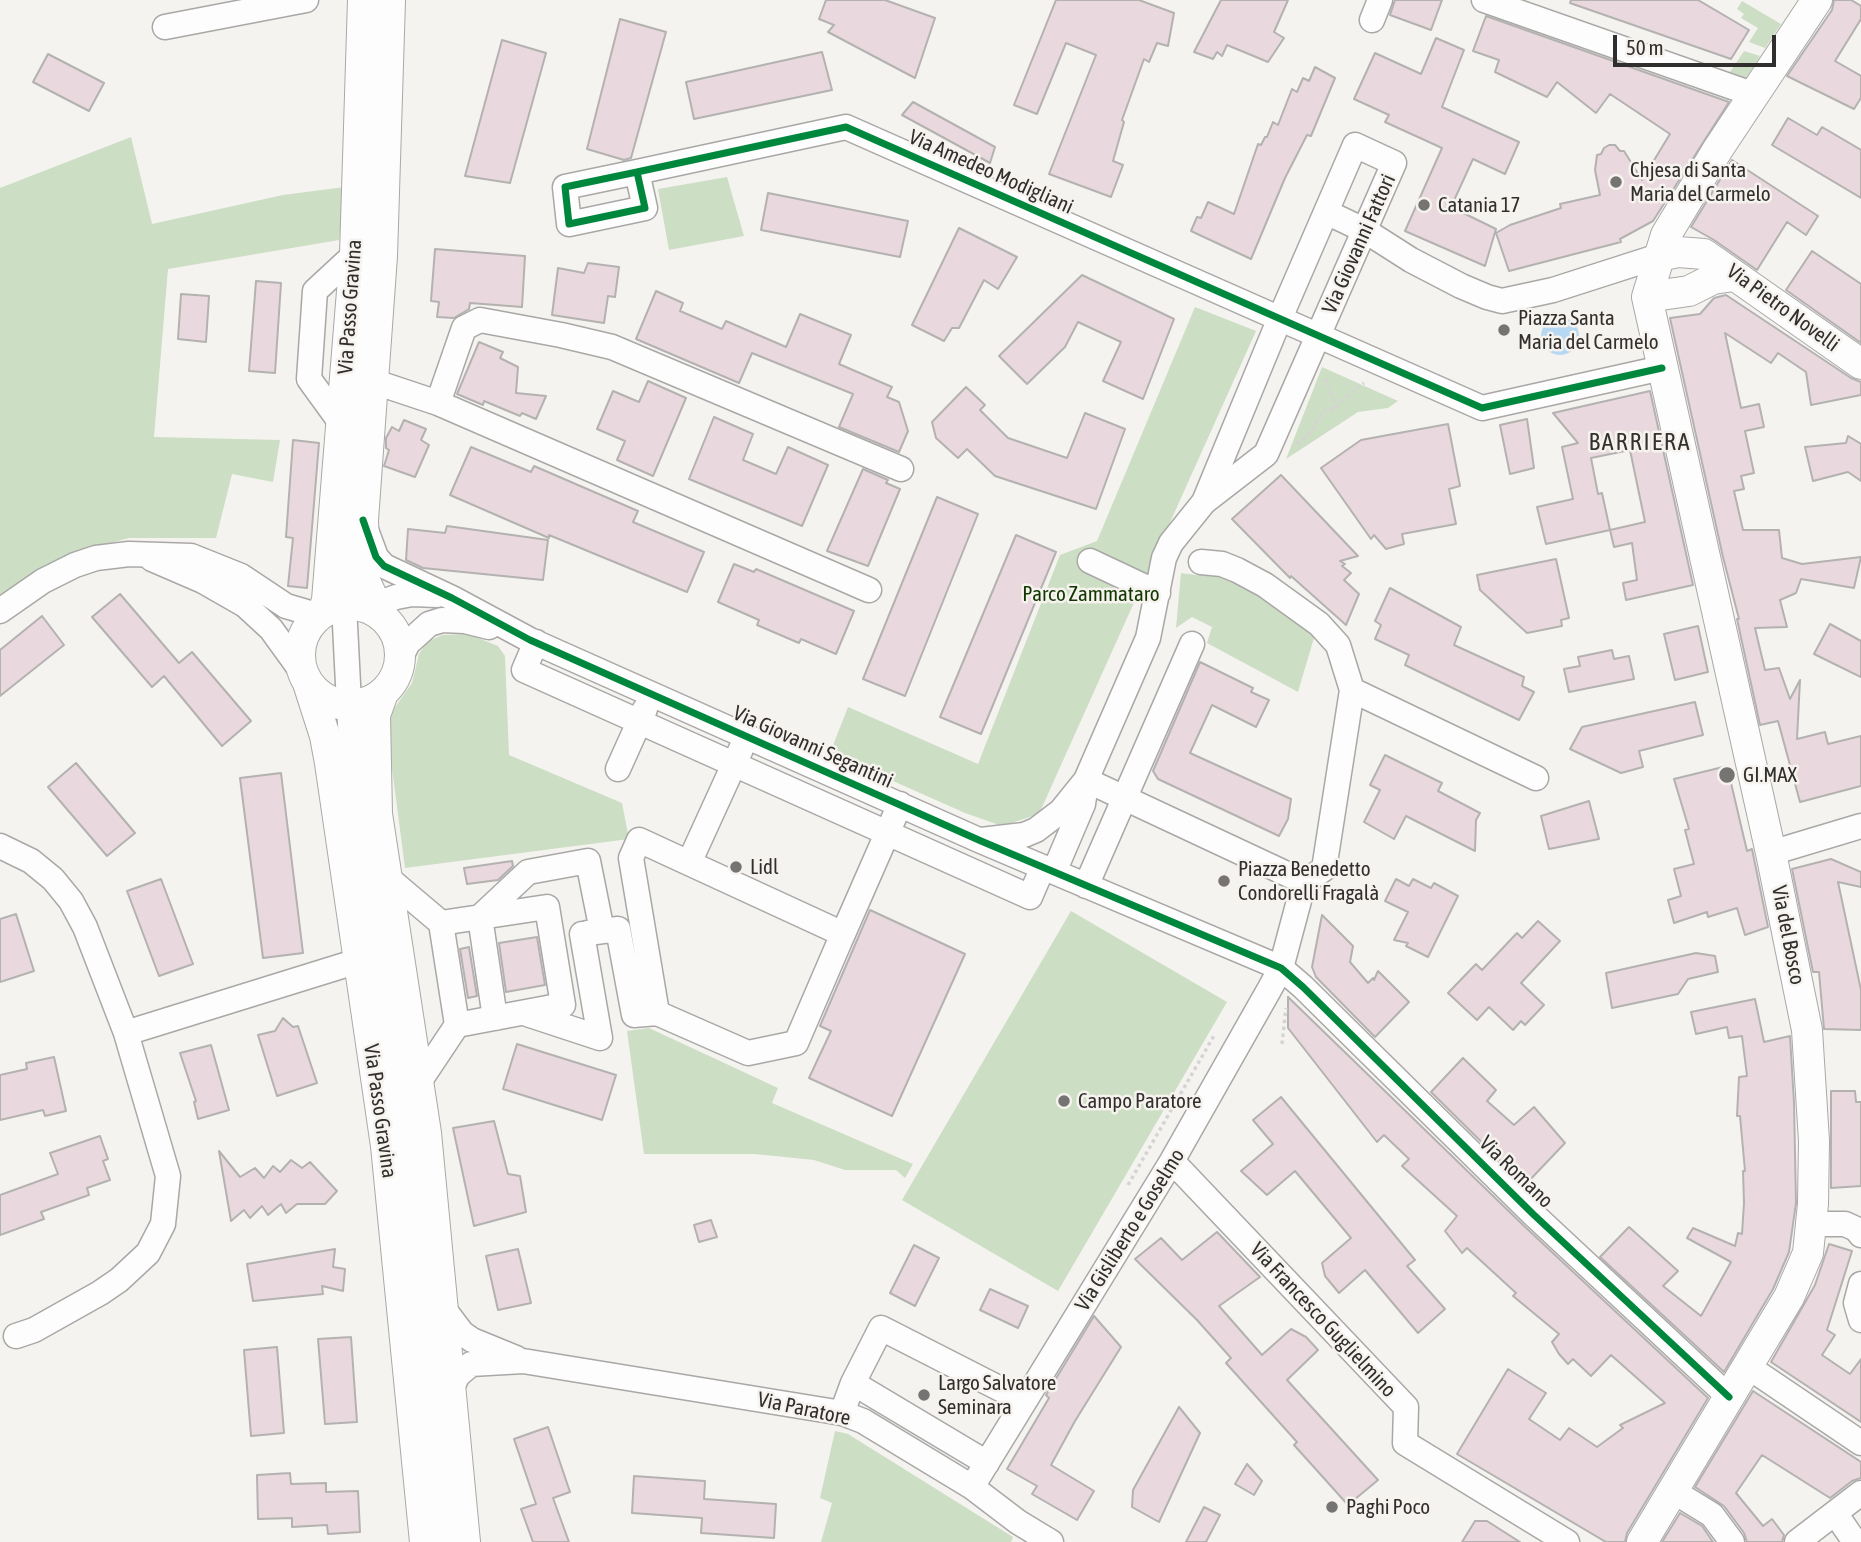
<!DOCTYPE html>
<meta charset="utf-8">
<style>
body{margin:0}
#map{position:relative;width:1861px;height:1542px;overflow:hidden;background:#f5f3f0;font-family:"Asap Condensed",sans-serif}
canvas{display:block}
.scale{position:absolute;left:1613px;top:35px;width:163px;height:32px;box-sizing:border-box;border:4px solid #302f2e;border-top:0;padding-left:9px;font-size:21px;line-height:24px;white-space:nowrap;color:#302f2e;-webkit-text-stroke:5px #f6f3ef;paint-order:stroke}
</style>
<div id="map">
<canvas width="1861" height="1542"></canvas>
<div class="scale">50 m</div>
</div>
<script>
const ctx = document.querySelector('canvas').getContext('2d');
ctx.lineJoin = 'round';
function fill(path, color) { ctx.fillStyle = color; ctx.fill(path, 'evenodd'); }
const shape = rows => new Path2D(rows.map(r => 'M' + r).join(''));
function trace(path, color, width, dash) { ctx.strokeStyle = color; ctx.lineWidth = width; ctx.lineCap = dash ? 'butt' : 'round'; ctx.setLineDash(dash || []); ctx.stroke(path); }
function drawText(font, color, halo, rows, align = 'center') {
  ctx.font = font + ' "Asap Condensed",sans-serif'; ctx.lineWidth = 5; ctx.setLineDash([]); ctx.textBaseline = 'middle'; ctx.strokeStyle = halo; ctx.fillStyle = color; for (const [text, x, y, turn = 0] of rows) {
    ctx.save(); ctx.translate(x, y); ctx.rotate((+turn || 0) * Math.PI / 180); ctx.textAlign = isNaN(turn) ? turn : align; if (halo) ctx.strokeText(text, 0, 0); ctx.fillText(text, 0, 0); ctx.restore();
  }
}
const green = shape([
 [1742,1,1781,24,1765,48,1749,42,1758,28,1741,18,1744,14,1737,9],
 [1744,51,1760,56,1746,78,1730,72],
 [131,137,152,224,283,195,345,187,339,240,168,269,154,437,280,440,273,482,232,474,216,538,129,538,96,547,0,599,0,188],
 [727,177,744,236,669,250,658,189],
 [1195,307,1256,331,1039,814,1002,826,965,813,830,753,848,707,978,764,1060,555,1097,541],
 [1322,367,1398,401,1388,408,1358,412,1286,459],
 [1200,568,1230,575,1316,631,1298,692,1207,643,1212,627,1192,617,1176,628,1181,573,1196,575],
 [468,634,498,646,505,656,509,755,622,803,629,839,405,868,387,730,389,721,393,710,412,683,419,654,427,642,442,635],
 [1071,911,1227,1002,1058,1291,902,1200],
 [649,1028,778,1088,772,1103,913,1164,905,1178,896,1170,845,1170,814,1160,755,1154,644,1154,627,1031],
 [835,1431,848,1434,1013,1537,1011,1542,821,1542,832,1503,820,1498]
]);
const water = shape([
 '1541 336a19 19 0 1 1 38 0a19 19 0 1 1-38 0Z'
]);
const building = shape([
 [826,0,885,0,935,18,915,78,828,32,834,25,819,19,826,0],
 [1056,0,1139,0,1174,13,1168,46,1157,43,1149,62,1144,59,1122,120,1124,122,1113,161,1123,165,1111,197,1049,174,1096,55,1066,43,1037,114,1014,105,1056,0],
 [1221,0,1288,0,1274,32,1284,38,1268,62,1227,45,1222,56,1217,52,1213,59,1194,52,1221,0],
 [1395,0,1442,0,1431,30,1390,15,1395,0],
 [1571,0,1698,0,1749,30,1731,59,1570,3,1571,0],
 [1834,0,1851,0,1861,6,1861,19,1835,61,1861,76,1861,98,1854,109,1787,76,1832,10,1834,0],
 [1486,16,1729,102,1653,221,1620,239,1621,242,1509,271,1496,233,1510,225,1561,208,1560,204,1600,195,1595,170,1597,155,1601,154,1604,148,1609,145,1615,145,1620,151,1624,151,1642,180,1670,134,1610,94,1596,113,1557,82,1547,97,1495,72,1499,60,1473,51,1486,16],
 [620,19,666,32,631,158,624,160,587,149,620,19],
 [1436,38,1464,50,1442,107,1519,142,1505,174,1473,159,1451,207,1496,229,1485,266,1405,231,1442,148,1385,122,1389,115,1354,99,1375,53,1421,74,1436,38],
 [502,40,546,53,510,183,465,176,502,40],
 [822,52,832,90,694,119,686,82,822,52],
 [48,54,104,83,89,111,33,82,48,54],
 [1315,67,1335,78,1311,136,1307,135,1285,178,1251,259,1191,231,1197,217,1201,218,1208,202,1234,214,1258,144,1261,145,1265,137,1267,137,1273,122,1278,125,1292,89,1297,92,1303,78,1309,81,1315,67],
 [913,102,995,147,990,163,902,115,913,102],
 [1788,118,1817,135,1822,127,1861,150,1861,198,1772,145,1788,118],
 [1732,160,1818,216,1806,235,1787,222,1757,270,1714,240,1691,227,1732,160],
 [768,193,908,221,900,257,761,230,768,193],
 [959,228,1017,257,998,289,984,280,959,328,952,328,944,341,912,325,959,228],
 [435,249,525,256,522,307,470,303,469,309,454,318,437,317,439,302,431,301,435,249],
 [1812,251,1861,284,1861,343,1786,290,1812,251],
 [588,263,619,267,615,297,608,296,604,323,552,315,558,268,584,273,588,263],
 [1082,275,1174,319,1143,399,1103,381,1121,342,1078,322,1065,347,1027,384,999,356,1082,275],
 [256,281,281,283,275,373,249,371,256,281],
 [656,291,683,303,680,311,722,329,726,321,786,347,800,314,851,335,839,364,892,387,887,397,899,402,908,431,899,452,839,427,853,394,752,353,739,383,636,339,656,291],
 [181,294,209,296,206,342,178,339,181,294],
 [1726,295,1851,378,1861,382,1861,395,1811,405,1806,372,1778,353,1771,363,1725,333,1741,408,1759,404,1764,427,1745,431,1754,473,1741,476,1744,489,1734,491,1743,530,1779,530,1782,558,1802,564,1861,557,1854,588,1801,579,1796,593,1780,600,1787,627,1755,628,1765,670,1779,668,1790,699,1800,680,1797,739,1825,732,1828,744,1861,736,1861,786,1800,802,1778,721,1760,725,1737,619,1739,619,1723,557,1670,318,1700,314,1714,298,1726,295],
 [479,342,503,352,500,358,518,367,516,393,546,396,536,419,522,413,520,416,484,401,483,405,457,394,479,342],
 [648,381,686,398,653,476,617,460,625,441,597,429,613,391,639,402,648,381],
 [966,387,985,405,980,410,1008,438,1067,458,1085,413,1125,429,1096,509,995,476,967,449,958,458,936,438,932,422,966,387],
 [1650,391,1693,585,1626,600,1623,583,1637,580,1632,543,1614,547,1610,530,1546,544,1537,507,1573,499,1562,447,1578,443,1553,413,1650,391],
 [1630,450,1645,522,1610,530,1602,493,1598,494,1591,458,1630,450],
 [714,417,753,434,743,460,776,474,788,447,828,465,802,526,689,479,714,417],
 [1527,419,1534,468,1510,474,1500,425,1527,419],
 [404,420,426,429,421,440,429,445,415,477,384,466,389,450,386,448,386,438,392,427,399,431,404,420],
 [1448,424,1460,486,1449,489,1456,524,1402,534,1404,544,1386,549,1374,535,1371,539,1321,468,1361,440,1448,424],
 [1848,436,1861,444,1861,481,1848,472,1813,481,1805,447,1846,443,1848,436],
 [293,440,319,443,307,588,288,586,293,538,286,537,293,440],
 [471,447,531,472,534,466,638,511,633,522,704,552,687,592,549,535,549,538,450,495,471,447],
 [863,469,888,480,886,483,900,489,868,566,827,551,863,469],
 [1281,475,1358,556,1340,561,1345,564,1342,566,1351,573,1344,580,1359,594,1346,625,1291,576,1290,578,1232,519,1281,475],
 [937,497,978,514,905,696,863,679,937,497],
 [447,526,548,540,543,580,423,568,406,560,408,529,445,533,447,526],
 [1016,535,1056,552,981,734,940,717,1016,535],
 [1556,559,1569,618,1561,620,1562,626,1527,633,1480,590,1477,575,1556,559],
 [734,564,754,572,756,569,854,611,836,654,801,639,799,643,757,625,759,620,718,602,734,564],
 [1390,588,1461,627,1454,645,1524,677,1522,686,1534,692,1519,720,1405,665,1409,655,1375,639,1381,625,1375,621,1390,588],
 [120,594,179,663,192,652,251,721,222,746,164,676,152,687,92,617,120,594],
 [42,616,64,645,0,696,0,650,42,616],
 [1830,624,1861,641,1861,677,1814,654,1830,624],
 [1698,626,1708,672,1675,680,1664,634,1698,626],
 [1612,650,1614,659,1629,656,1634,679,1569,692,1564,669,1580,666,1578,657,1612,650],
 [1200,662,1253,688,1251,692,1269,700,1256,727,1212,705,1190,753,1291,799,1288,819,1279,836,1158,779,1153,771,1200,662],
 [1695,702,1703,735,1639,751,1643,767,1621,773,1570,749,1582,727,1695,702],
 [1385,755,1442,783,1438,791,1480,813,1476,820,1475,851,1406,816,1394,839,1364,822,1380,790,1370,785,1385,755],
 [76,763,135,833,107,856,48,787,76,763],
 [1727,766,1747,851,1752,849,1768,927,1745,935,1737,908,1708,917,1707,912,1674,923,1668,900,1681,896,1674,869,1694,864,1685,830,1689,829,1674,779,1727,766],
 [281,773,303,953,263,958,240,778,281,773],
 [1589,801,1599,839,1549,849,1541,816,1589,801],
 [1831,859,1861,872,1861,887,1838,882,1861,990,1861,1030,1824,1029,1819,972,1813,972,1792,869,1831,859],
 [512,861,513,866,498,880,467,884,464,868,512,861],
 [161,879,193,964,159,976,127,891,161,879],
 [1396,879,1409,886,1413,879,1431,888,1434,883,1458,896,1428,957,1406,946,1408,943,1394,940,1408,912,1385,901,1396,879],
 [870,910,965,954,892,1116,809,1078,831,1031,820,1026,870,910],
 [16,914,34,971,0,982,0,919,16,914],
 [1322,915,1353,946,1350,962,1368,983,1373,978,1374,980,1378,971,1409,1002,1375,1037,1316,977,1312,967,1322,915],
 [1538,921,1560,941,1521,983,1544,1005,1525,1025,1521,1021,1513,1030,1489,1007,1477,1020,1448,993,1476,964,1482,970,1517,933,1522,938,1538,921],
 [537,937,545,985,506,992,499,943,537,937],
 [469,947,477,996,468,998,460,949,469,947],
 [1696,953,1715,956,1718,972,1688,979,1678,994,1612,1008,1606,973,1696,953],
 [1288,997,1523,1225,1708,1398,1627,1533,1625,1542,1606,1542,1457,1454,1508,1369,1546,1393,1529,1419,1560,1440,1569,1428,1597,1447,1623,1428,1620,1425,1665,1403,1611,1355,1591,1376,1573,1359,1568,1364,1559,1354,1552,1342,1559,1334,1513,1296,1516,1293,1467,1248,1462,1253,1445,1231,1457,1216,1402,1166,1409,1159,1384,1135,1377,1142,1288,1028,1288,997],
 [1755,999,1764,1042,1790,1036,1794,1103,1796,1203,1789,1252,1773,1289,1724,1372,1600,1257,1629,1227,1678,1271,1663,1286,1701,1316,1731,1262,1687,1238,1693,1228,1735,1246,1738,1233,1742,1234,1744,1203,1743,1171,1745,1171,1740,1116,1737,1116,1739,1077,1747,1076,1742,1036,1729,1038,1727,1027,1696,1034,1691,1012,1755,999],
 [283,1018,293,1027,298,1026,317,1083,277,1096,258,1035,275,1031,283,1018],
 [517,1044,616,1075,602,1120,503,1089,517,1044],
 [211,1045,229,1110,198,1119,194,1102,196,1101,180,1053,211,1045],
 [54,1057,66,1111,45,1116,43,1110,0,1120,0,1075,27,1069,26,1063,54,1057],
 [1463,1058,1496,1090,1487,1101,1514,1125,1534,1107,1565,1143,1525,1185,1431,1092,1463,1058],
 [1831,1091,1855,1091,1856,1102,1861,1102,1861,1186,1831,1188,1831,1091],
 [1281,1097,1415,1260,1407,1266,1445,1309,1418,1333,1365,1270,1339,1293,1325,1276,1322,1263,1351,1238,1295,1171,1267,1195,1241,1171,1273,1144,1253,1120,1281,1097],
 [494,1121,508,1174,520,1176,526,1212,474,1226,453,1128,494,1121],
 [100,1136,108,1159,103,1161,110,1180,87,1188,89,1195,41,1212,44,1219,0,1235,0,1195,58,1174,50,1153,100,1136],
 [219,1151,240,1177,255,1168,264,1178,273,1166,280,1172,291,1160,302,1168,310,1162,337,1191,325,1204,297,1204,286,1213,281,1204,268,1215,262,1206,250,1218,244,1210,231,1221,219,1151],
 [711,1220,717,1237,699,1242,694,1225,711,1220],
 [1217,1232,1260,1277,1219,1306,1262,1355,1291,1329,1306,1337,1318,1350,1287,1380,1378,1480,1348,1505,1294,1445,1297,1442,1226,1363,1231,1358,1197,1320,1135,1259,1161,1238,1182,1260,1217,1232],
 [1829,1244,1852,1251,1827,1330,1835,1335,1822,1355,1850,1374,1861,1359,1861,1422,1771,1362,1815,1285,1829,1244],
 [914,1245,939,1258,915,1306,890,1293,914,1245],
 [335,1249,333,1267,345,1269,343,1291,322,1286,323,1294,253,1301,247,1264,335,1249],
 [518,1249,531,1303,498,1310,486,1256,518,1249],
 [990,1289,1028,1306,1018,1328,980,1310,990,1289],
 [1094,1316,1121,1347,1075,1421,1051,1465,1094,1491,1077,1520,1032,1494,1037,1486,1007,1469,1049,1398,1046,1395,1094,1316],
 [351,1337,357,1422,325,1424,318,1339,351,1337],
 [277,1347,284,1433,251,1436,244,1350,277,1347],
 [1753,1391,1861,1462,1861,1478,1852,1481,1830,1498,1762,1455,1736,1493,1763,1526,1772,1519,1784,1535,1782,1542,1747,1542,1744,1533,1724,1506,1695,1487,1753,1391],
 [1179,1407,1200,1433,1159,1522,1132,1507,1133,1490,1179,1407],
 [548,1427,570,1492,553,1498,569,1542,533,1542,521,1509,536,1504,514,1439,548,1427],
 [1247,1464,1262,1481,1254,1495,1235,1484,1247,1464],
 [290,1473,291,1484,326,1483,326,1492,358,1491,360,1532,328,1534,327,1525,292,1527,292,1518,258,1519,257,1475,290,1473],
 [634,1476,705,1481,704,1499,776,1504,774,1538,701,1533,702,1518,632,1513,634,1476],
 [1204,1507,1220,1515,1206,1542,1186,1542,1204,1507],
 [1680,1513,1702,1526,1713,1542,1662,1542,1680,1513],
 [1475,1521,1487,1521,1520,1542,1462,1542,1475,1521]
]);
const path = shape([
 [1325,379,1336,407],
 [1297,444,1308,435,1324,411,1336,407,1364,383],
 [1282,1044,1286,1008],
 [1128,1185,1215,1034]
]);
const minor = shape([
 [1484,0,1755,95],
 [1372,20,1380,0],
 [165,27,306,0],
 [637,172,645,208,569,224,565,187,637,172,846,127,1482,408,1662,368],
 [1326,212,1364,230,1411,260,1461,286,1487,297,1502,301,1553,290,1659,256],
 [372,381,438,403,869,590],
 [438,403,464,328,480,320,561,335,612,347,901,469],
 [341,423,309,379,315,291,355,254],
 [349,507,344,605,353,783,405,1133,445,1542],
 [366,530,376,557,384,566,452,598,530,640,981,841,1281,968,1303,987,1533,1214,1729,1397],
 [152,559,203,581,245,605,271,629,305,676],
 [1090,561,1158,593],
 [1201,562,1222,564,1237,570,1265,585,1319,624,1338,645,1352,690],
 [367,608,396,597,412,594,437,595],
 [0,611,43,581,75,565,96,558,129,554,191,556,241,576,286,606,320,616],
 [536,642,524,670,1030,897,1043,867],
 [401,657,408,643,429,624,442,620,465,621,489,627],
 [618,769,645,709],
 [981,840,1024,835,1036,830,1061,811,1086,780,1148,638,1164,558,1171,543,1204,502,1266,454,1394,163,1355,145,1280,318,1204,502],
 [0,846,31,861,53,879,71,901,85,927,126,1033,358,961],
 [1771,853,1861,826],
 [689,863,741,749],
 [1054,872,1083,804,1086,784],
 [389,879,441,923,457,1025,419,1082],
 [1304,882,1324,869,1352,690,1536,778],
 [1086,886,1192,644],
 [441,923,547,907,563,1005,457,1025],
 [588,933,618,929,634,1015,657,1013],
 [843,934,639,840,631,858,657,1013,748,1053,796,1043,839,943,843,934,900,804],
 [527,1014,600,1038,582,934],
 [495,1018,480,917,528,872,588,861,602,931],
 [1172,1161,1406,1407,1405,1443,1567,1542],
 [1811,1224,1845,1224,1856,1229,1861,1235],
 [1861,1284,1856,1303,1861,1320],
 [443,1308,462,1333,472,1340,516,1358],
 [16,1336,34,1330,100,1293,119,1280,148,1253,163,1224,168,1176,126,1033],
 [1747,1366,1861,1443],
 [853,1383,987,1463],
 [452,1387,458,1375,471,1364,523,1361,842,1413,863,1421,972,1487,1018,1522,1051,1542],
 [842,1413,853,1383,881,1328,1024,1401],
 [972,1487,1172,1161,1269,990,1281,968,1304,882,1086,780],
 [1673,1491,1712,1515,1732,1542],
 [1835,1513,1855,1542],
 [1797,1542,1861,1493]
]);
const major = shape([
 [1659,256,1678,252,1704,254,1861,364],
 [1647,297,1689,291,1713,279,1734,276],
 '300 655a50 50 0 1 1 100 0a50 50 0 1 1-100 0Z',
 [323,613,327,600,355,254,363,0],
 [381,616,365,581,363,520,382,256,390,0],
 [308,683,325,736,330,763,386,1146,425,1542],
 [383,693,375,715,377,814,426,1133,465,1542],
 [1642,1542,1789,1297,1808,1253,1813,1204,1814,1141,1807,1030,1771,853,1647,297,1666,235,1718,149,1817,0]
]);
const cycleway = shape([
 [637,172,645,208,569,224,565,187,637,172,846,127,1482,408,1662,368],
 [363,520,376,557,384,566,452,598,530,640,981,841,1281,968,1303,987,1533,1214,1729,1397]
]);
const markers = [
 [1616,182,7,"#757472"],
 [1424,205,7,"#757472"],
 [1504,330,7,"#757472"],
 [1727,775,9,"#757472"],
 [736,867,7,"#757472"],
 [1224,881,7,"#757472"],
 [1064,1101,7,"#757472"],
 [924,1395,7,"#757472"],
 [1332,1507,7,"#757472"]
];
const poiNames = [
 ["Chjesa di Santa",1630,170],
 ["Maria del Carmelo",1630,194],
 ["Catania 17",1438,205],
 ["Piazza Santa",1518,318],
 ["Maria del Carmelo",1518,342],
 ["GI.MAX",1743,775],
 ["Lidl",750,867],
 ["Piazza Benedetto",1238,869],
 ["Condorelli Fragalà",1238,893],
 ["Campo Paratore",1078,1101],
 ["Largo Salvatore",938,1383],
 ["Seminara",938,1407],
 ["Paghi Poco",1346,1507]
];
const streetNames = [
 ["Via Amedeo Modigliani",991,172,24],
 ["Via Giovanni Fattori",1359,244,-66],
 ["Via Passo Gravina",350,307,-86],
 ["Via Pietro Novelli",1783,308,36],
 ["Via Giovanni Segantini",813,747,24],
 ["Via del Bosco",1788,935,79],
 ["Via Passo Gravina",380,1111,82],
 ["Via Romano",1516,1172,44],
 ["Via Gisliberto e Goselmo",1130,1230,-58],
 ["Via Francesco Guglielmino",1323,1320,47],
 ["Via Paratore",804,1409,12]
];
const parkNames = [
 ["Parco Zammataro",1091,594]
];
const quarterNames = [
 ["BARRIERA",1640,442]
];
fill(green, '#ccdec3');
fill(water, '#b7d8f2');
fill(building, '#e9d9de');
trace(building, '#b4b2b1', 2);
trace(minor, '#a9a8a6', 27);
trace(major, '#a9a8a6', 32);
trace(path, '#d4d4d3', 3.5, [3.5, 3.5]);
trace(minor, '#fefdfd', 24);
trace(major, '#fefdfd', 30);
trace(cycleway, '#00873e', 7);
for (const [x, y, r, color] of markers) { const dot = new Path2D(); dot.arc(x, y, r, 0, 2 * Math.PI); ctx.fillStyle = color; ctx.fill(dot); trace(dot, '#f6f3ef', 2.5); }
drawText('21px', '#302f2e', '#f6f3ef', poiNames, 'left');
drawText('21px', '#302f2e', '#f6f3ef', streetNames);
drawText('21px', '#113600', '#f6f3ef', parkNames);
ctx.letterSpacing = '2px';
drawText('24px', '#343230', '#f6f3ef', quarterNames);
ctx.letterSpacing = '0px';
</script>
